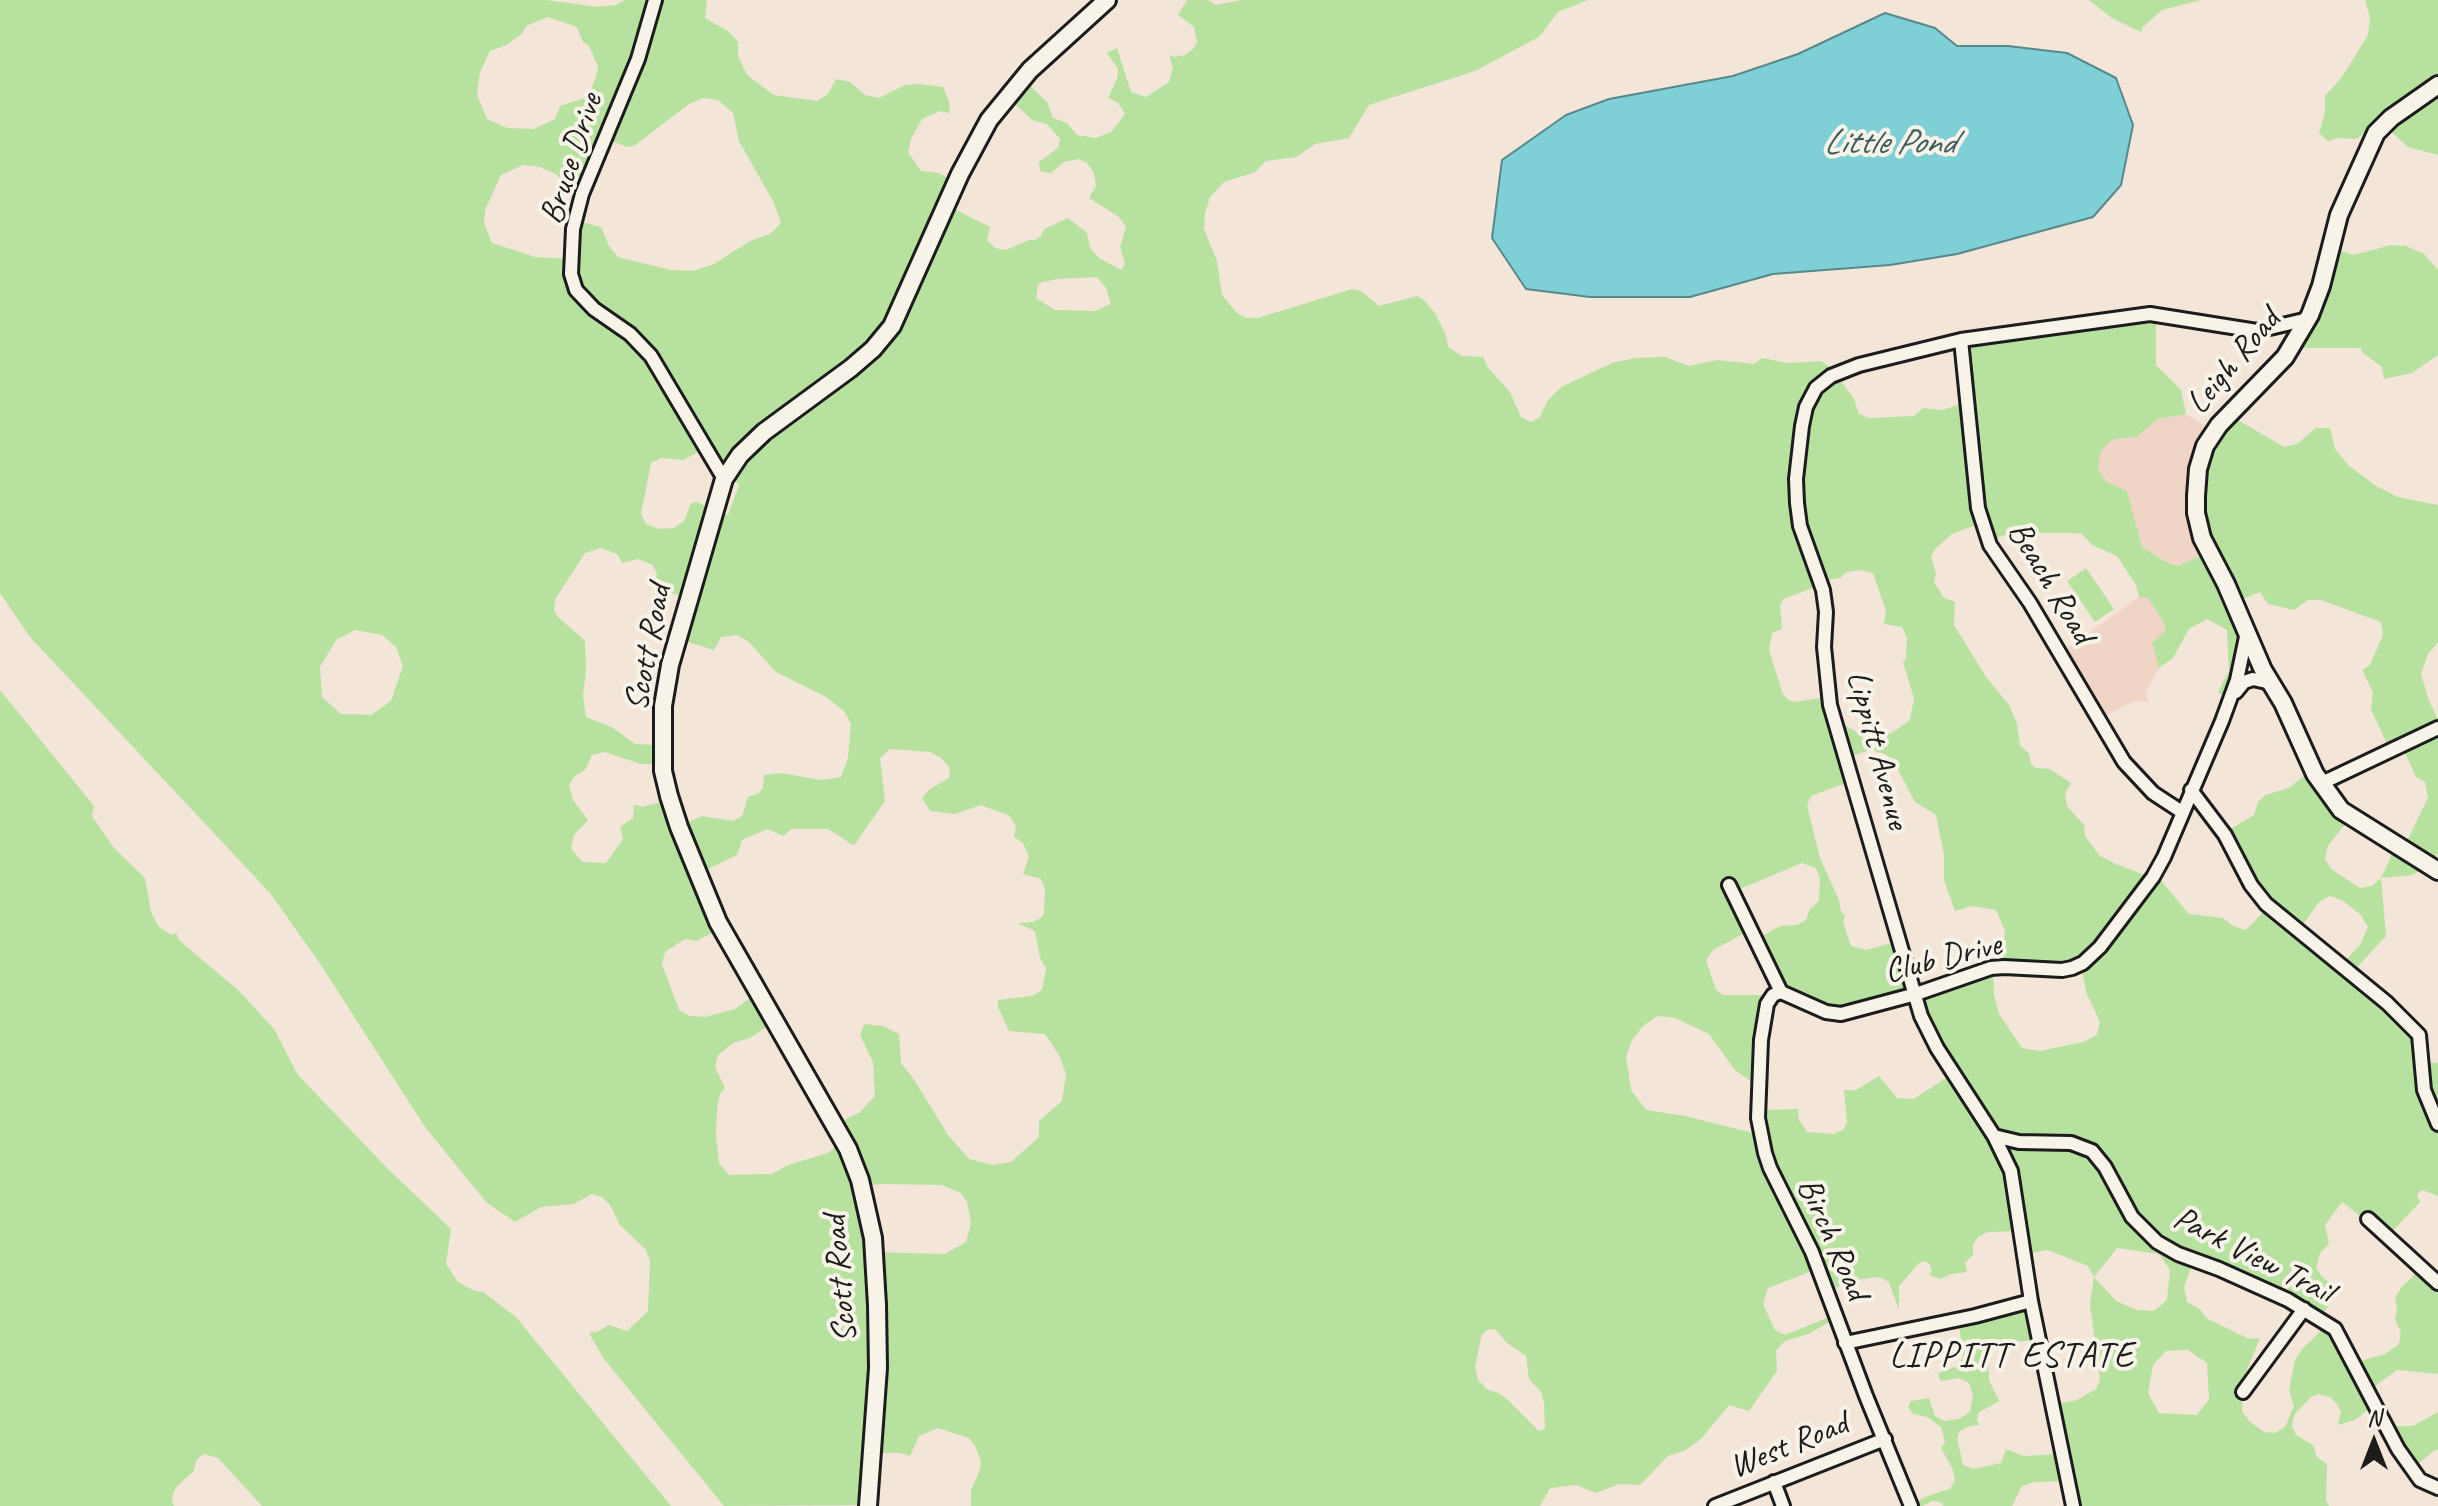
<!DOCTYPE html>
<style>
body{margin:0}
#map{position:relative;width:2438px;height:1506px;overflow:hidden;background:#f4e5d9;font-family:Caveat,sans-serif}
canvas{display:block}
.north{position:absolute;left:2334px;top:1402px;width:80px;height:80px;-webkit-text-stroke:6px #f7f3e8;paint-order:stroke;rotate:0deg;font-size:22px;font-weight:700;line-height:32px;text-align:center;color:#1c1c1c}
.north::after{content:'';display:block;margin:auto;width:28px;height:36px;background:#1c1c1c;clip-path:polygon(50% 0,100% 100%,50% 72%,0 100%)}
</style>
<div id="map">
<canvas width="2438" height="1506"></canvas>
<div class="north">N</div>
</div>
<script>
const context = document.querySelector('canvas').getContext('2d');
context.lineJoin = 'round';
function paint(path, color) { context.fillStyle = color; context.fill(path, 'evenodd'); }
const shape = rows => new Path2D(rows.map(r => 'M' + r).join(''));
function stroke(path, color, width, dash) { context.strokeStyle = color; context.lineWidth = width; context.lineCap = dash ? 'butt' : 'round'; context.setLineDash(dash || []); context.stroke(path); }
function label(font, color, halo, rows, align = 'center') {
  context.font = font + ' Caveat,sans-serif'; context.lineWidth = 8; context.setLineDash([]); context.textBaseline = 'middle'; context.strokeStyle = halo; context.fillStyle = color; for (const [text, x, y, turn = 0] of rows) {
    context.save(); context.translate(x, y); context.rotate((+turn || 0) * Math.PI / 180); context.textAlign = isNaN(turn) ? turn : align; if (halo) context.strokeText(text, 0, 0); context.fillText(text, 0, 0); context.restore();
  }
}
const built = shape([
 [2186,414,2216,432,2204,554,2178,566,2168,563,2142,547,2127,492,2107,482,2098,469,2100,453,2108,443,2115,439,2136,437,2158,419],
 [2139,597,2148,598,2166,626,2165,632,2152,643,2159,668,2146,692,2149,703,2136,700,2100,719,2063,651]
]);
const green = shape([
 [0,0,546,0,598,7,616,5,625,0,707,0,705,18,728,31,738,42,738,56,747,75,774,95,817,101,828,94,836,79,850,82,865,95,879,98,905,85,919,84,943,87,950,104,949,113,940,111,922,119,911,139,908,152,921,171,938,173,958,183,952,208,990,227,987,240,995,248,1006,250,1029,240,1035,240,1041,236,1044,229,1068,218,1087,233,1090,248,1099,258,1121,270,1125,264,1120,247,1126,227,1119,217,1089,198,1096,186,1094,173,1087,163,1079,159,1064,162,1051,173,1040,171,1039,162,1058,148,1060,139,1047,124,1032,120,1011,100,1027,83,1047,102,1053,118,1067,123,1077,135,1096,138,1111,132,1125,114,1118,103,1108,98,1117,79,1118,69,1107,53,1117,48,1131,92,1146,97,1169,82,1173,68,1169,55,1175,57,1185,55,1193,49,1197,42,1194,27,1178,15,1187,0,1208,0,1216,5,1241,0,1588,0,1558,12,1539,37,1475,71,1369,105,1349,138,1315,144,1296,157,1266,161,1255,172,1224,182,1210,197,1205,213,1204,229,1217,261,1222,295,1236,312,1246,318,1258,318,1352,289,1361,291,1379,306,1417,296,1424,300,1435,313,1446,335,1448,347,1462,356,1483,357,1488,368,1510,392,1521,417,1531,422,1540,417,1548,400,1561,387,1612,363,1635,358,1665,357,1689,366,1717,360,1754,364,1762,358,1788,363,1821,361,1841,375,1839,378,1854,399,1859,414,1869,418,1914,416,1923,408,1942,410,1962,404,1964,345,2145,312,2156,321,2156,365,2181,390,2186,414,2158,419,2136,437,2115,439,2108,443,2100,453,2098,469,2107,482,2127,491,2142,547,2168,563,2178,566,2204,554,2201,467,2231,416,2284,447,2297,444,2316,428,2330,428,2335,449,2349,466,2376,486,2398,497,2438,505,2438,642,2428,654,2421,674,2429,701,2438,719,2438,853,2431,864,2412,875,2381,878,2386,936,2350,975,2415,1034,2422,1062,2438,1063,2438,1196,2422,1190,2417,1194,2420,1202,2387,1237,2342,1202,2325,1225,2329,1244,2320,1253,2316,1268,2323,1278,2343,1292,2334,1296,2320,1319,2193,1261,2184,1287,2187,1302,2200,1309,2206,1318,2249,1339,2260,1338,2244,1377,2242,1411,2250,1422,2264,1432,2275,1433,2285,1427,2294,1406,2289,1390,2295,1360,2302,1349,2326,1326,2354,1363,2385,1354,2399,1344,2401,1332,2395,1320,2397,1307,2395,1298,2401,1288,2421,1268,2438,1282,2438,1374,2397,1370,2368,1391,2370,1408,2355,1420,2338,1425,2341,1412,2337,1404,2330,1397,2318,1394,2311,1397,2294,1415,2292,1426,2296,1435,2313,1445,2317,1457,2327,1464,2326,1500,2329,1506,2070,1506,2064,1481,2035,1482,2022,1486,2012,1506,1944,1506,1940,1502,1933,1501,1922,1506,1907,1506,1930,1495,1950,1489,1955,1480,1953,1470,1941,1448,1945,1442,1941,1427,1927,1417,1913,1414,1908,1407,1911,1401,1929,1398,1935,1416,1945,1421,1959,1419,1970,1412,1973,1395,1969,1383,1959,1378,1940,1381,1938,1373,1958,1366,1963,1357,1959,1323,2030,1307,2036,1340,2001,1343,1992,1348,1988,1358,1989,1380,1999,1401,1978,1413,1977,1421,1980,1425,1970,1426,1960,1431,1957,1438,1963,1465,1973,1469,2001,1463,2006,1449,2024,1456,2059,1454,2053,1405,2077,1400,2096,1389,2100,1380,2090,1304,2094,1277,2088,1266,2048,1250,2024,1254,2019,1231,1988,1232,1978,1237,1973,1245,1973,1255,1965,1263,1967,1272,1951,1274,1941,1279,1929,1275,1932,1271,1930,1265,1925,1261,1919,1263,1899,1286,1899,1310,1889,1282,1879,1277,1847,1281,1841,1286,1822,1291,1812,1271,1768,1288,1763,1304,1775,1330,1785,1335,1829,1317,1831,1321,1808,1334,1785,1341,1776,1350,1777,1371,1749,1411,1729,1405,1701,1439,1684,1451,1668,1456,1640,1485,1619,1484,1596,1493,1576,1485,1550,1488,1540,1506,971,1506,971,1490,980,1470,981,1461,975,1446,969,1438,938,1428,919,1436,910,1456,900,1453,873,1453,869,1505,724,1506,604,1359,589,1333,597,1332,609,1325,627,1331,648,1311,650,1261,646,1250,620,1225,610,1205,602,1197,592,1194,574,1204,541,1207,515,1222,486,1202,425,1127,319,962,270,893,30,637,0,593],
 [548,17,577,27,583,42,589,46,598,66,596,77,588,97,560,106,555,119,534,129,507,128,487,119,477,95,480,72,490,51,506,45,522,34,526,26],
 [703,98,718,100,733,113,739,141,774,203,781,223,770,234,750,241,714,264,693,271,671,270,618,257,609,246,601,227,578,221,571,259,535,257,492,243,484,223,485,210,501,175,523,165,540,167,556,174,565,184,585,190,607,139,627,147,634,146,689,104],
 [1097,277,1106,288,1111,304,1095,311,1055,310,1036,298,1038,285,1042,282,1058,279],
 [708,447,739,485,728,515,697,502,691,503,684,521,674,528,659,529,646,524,641,514,651,463,661,458,683,460],
 [1981,523,1990,540,2005,535,2025,533,2075,533,2082,534,2092,545,2117,556,2136,585,2139,597,2148,598,2166,626,2164,632,2152,643,2159,668,2173,658,2189,629,2207,619,2227,630,2229,671,2218,692,2225,697,2242,664,2242,630,2234,602,2260,592,2268,604,2294,610,2308,600,2321,600,2381,622,2383,635,2370,665,2362,670,2373,692,2371,710,2392,754,2404,751,2416,777,2425,782,2428,798,2403,849,2394,850,2381,878,2372,886,2360,888,2331,869,2325,859,2328,846,2349,819,2310,771,2289,788,2265,795,2258,802,2254,815,2224,833,2266,909,2246,930,2233,926,2223,918,2189,914,2157,876,2153,878,2118,865,2100,856,2085,836,2084,825,2067,806,2065,794,2071,783,2050,769,2036,768,2031,764,2029,754,2020,745,2017,724,2009,705,1986,677,1954,625,1955,602,1944,598,1934,582,1936,574,1931,557,1935,549,1952,534],
 [601,548,617,554,622,563,638,559,653,565,657,574,655,582,671,593,693,600,681,640,714,650,721,637,737,635,749,642,776,672,826,697,844,711,851,724,848,758,841,777,821,780,780,773,764,775,763,787,759,793,748,797,742,816,733,821,702,816,676,828,665,801,642,807,634,805,633,818,620,827,623,839,606,863,582,862,571,848,574,835,588,820,573,800,569,785,575,776,585,770,592,755,605,752,641,764,660,764,661,740,655,745,635,744,613,728,586,717,583,696,586,670,585,641,557,616,554,609,556,598,585,553],
 [1861,570,1873,573,1886,611,1884,624,1902,627,1907,638,1906,659,1903,662,1914,698,1910,720,1892,733,1864,736,1834,719,1828,697,1794,702,1787,699,1782,692,1769,650,1772,633,1782,629,1780,606,1783,599,1818,586,1819,581,1840,578,1847,572],
 [355,630,382,635,396,647,403,666,391,701,371,715,341,714,322,697,320,667,336,640],
 [890,749,930,752,941,758,950,768,949,778,930,789,922,798,930,811,955,814,981,805,1010,816,1016,826,1014,837,1023,843,1029,857,1023,874,1041,879,1045,889,1044,913,1041,918,1033,922,1017,923,1035,931,1040,958,1046,968,1042,990,1032,996,998,1000,998,1007,1009,1031,1045,1034,1059,1055,1066,1074,1062,1101,1039,1121,1039,1137,1011,1162,993,1165,969,1159,948,1135,913,1078,901,1063,899,1034,883,1026,864,1024,860,1035,873,1062,875,1096,859,1113,833,1125,840,1141,836,1146,828,1153,788,1165,772,1174,729,1175,719,1163,716,1136,717,1108,720,1094,725,1088,715,1067,718,1055,733,1043,750,1038,774,1022,757,993,735,1009,705,1017,690,1016,679,1010,662,964,665,952,685,939,697,941,721,928,698,874,737,855,742,840,767,829,784,836,791,829,828,829,853,845,855,844,885,801,880,758],
 [1871,750,1885,754,1893,760,1915,802,1936,815,1944,855,1944,880,1955,911,1972,906,1996,910,2005,931,2003,959,2006,965,2082,970,2086,992,2100,1022,2097,1035,2083,1042,2040,1051,2022,1048,1999,1014,1994,994,1993,968,1915,993,1900,941,1866,950,1851,946,1843,922,1845,916,1841,912,1839,900,1820,858,1807,805,1811,796,1849,782,1845,758],
 [1802,863,1816,868,1820,878,1819,901,1810,909,1806,920,1797,925,1780,926,1757,939,1782,997,1828,1018,1855,1017,1915,996,1952,1074,1914,1099,1897,1098,1879,1076,1856,1090,1844,1090,1847,1122,1843,1130,1833,1134,1807,1132,1799,1120,1798,1109,1759,1110,1757,1134,1685,1116,1646,1110,1631,1090,1626,1056,1632,1040,1643,1026,1657,1016,1675,1018,1709,1034,1735,1070,1758,1086,1767,1006,1775,995,1723,995,1716,990,1706,960,1713,950,1750,930,1735,891],
 [2330,896,2342,900,2360,914,2368,927,2360,945,2341,965,2299,930,2319,902],
 [882,1184,942,1185,961,1193,967,1202,971,1223,966,1242,945,1254,871,1252,861,1186],
 [2117,1248,2159,1254,2170,1270,2167,1300,2154,1311,2137,1310,2116,1301,2094,1277],
 [1489,1329,1496,1330,1507,1343,1526,1356,1529,1379,1541,1392,1544,1402,1545,1429,1539,1431,1508,1400,1499,1393,1488,1390,1478,1380,1475,1366,1482,1334],
 [2188,1350,2207,1363,2209,1399,2197,1415,2159,1413,2148,1393,2153,1365,2166,1351],
 [2089,0,2201,0,2162,10,2143,27,2141,32,2112,18],
 [2365,0,2438,0,2438,155,2408,147,2386,127,2372,126,2357,139,2337,138,2328,141,2319,133,2325,112,2325,96,2342,77,2368,35,2370,17],
 [2391,245,2406,246,2424,254,2438,270,2438,355,2412,373,2384,379,2382,367,2362,352,2361,348,2294,348,2332,248,2354,255],
 [2086,568,2114,609,2095,622,2067,581],
 [0,690,94,806,92,816,113,847,145,878,151,912,159,927,172,935,176,933,179,940,239,991,274,1029,298,1075,388,1169,451,1229,446,1264,458,1282,475,1291,483,1292,516,1317,671,1506,262,1506,218,1458,204,1454,197,1459,193,1472,178,1485,173,1493,172,1502,174,1506,0,1506],
 [2438,1412,2438,1450,2435,1450,2413,1468,2387,1426,2413,1426]
]);
const water = shape([
 [1885,13,1935,28,1957,46,2008,46,2067,53,2116,78,2133,125,2121,185,2093,217,1957,254,1890,265,1773,274,1690,297,1590,297,1526,289,1492,238,1502,160,1566,115,1609,99,1733,76,1798,54,1885,13]
]);
const minor = shape([
 [655,0,638,59,582,194,573,229,571,274,576,290,594,309,630,334,651,356,724,479],
 [1961,340,1978,508,1990,545,2030,603,2124,762,2153,793,2182,812],
 [2236,692,2244,682,2253,679,2271,683],
 [2322,783,2438,728],
 [2191,790,2225,835,2251,885,2266,904,2387,1003,2419,1035,2424,1090,2438,1124],
 [1729,885,1781,992,1826,1012,1841,1014,1916,994,1991,968,2004,967,2062,970,2072,968,2083,963,2100,947,2153,877,2164,857,2222,721,2237,680,2247,632],
 [1781,992,1773,995,1767,1004,1761,1040,1758,1118,1765,1153,1770,1168,1812,1252,1866,1396,1911,1506],
 [1994,1136,2019,1142,2071,1143,2092,1151,2105,1167,2132,1217,2157,1242,2178,1254,2219,1269,2288,1300,2335,1329,2398,1449,2420,1480,2438,1488],
 [2368,1219,2438,1283],
 [1845,1343,1975,1316,2031,1301],
 [2243,1392,2304,1309],
 [1774,1482,1783,1506],
 [1715,1506,1885,1439],
 [2073,1506,2031,1301,2011,1171,1994,1136,1937,1048,1921,1016,1830,705,1824,647,1826,612,1823,590,1800,526,1797,503,1796,479,1802,426,1806,407,1816,388,1831,376,1859,365,1961,340,2150,314,2257,331,2308,319]
]);
const tertiary = shape([
 [2438,85,2391,118,2376,133,2339,215,2321,286,2310,315,2285,357,2219,425,2205,446,2198,469,2196,496,2196,513,2202,538,2226,584,2263,670,2283,703,2315,774,2341,810,2438,871],
 [868,1506,878,1368,877,1305,873,1238,860,1180,848,1149,718,922,679,827,669,796,663,771,663,706,670,665,724,479,740,455,764,432,851,368,873,349,892,326,960,174,989,120,1030,70,1107,0]
]);
const streetNames = [
 ["Bruce Drive",572,159,-72],
 ["Leigh Road",2234,362,-50],
 ["Beach Road",2050,583,59],
 ["Scott Road",649,648,-79],
 ["Lippitt Avenue",1877,750,75],
 ["Club Drive",1943,959,-14],
 ["Birch Road",1832,1239,66],
 ["Park View Trail",2253,1256,27],
 ["Scott Road",841,1279,-95],
 ["West Road",1789,1446,-22]
];
const waterNames = [
 ["Little Pond",1889,144]
];
const neighbourhoodNames = [
 ["LIPPITT ESTATE",2012,1357]
];
paint(built, '#f0d5c7');
paint(green, '#b6e19e');
paint(water, '#7fd0d6');
stroke(water, '#57888c', 2);
stroke(minor, '#1c1c1c', 18);
stroke(tertiary, '#1c1c1c', 22);
stroke(minor, '#f7f3e8', 12);
stroke(tertiary, '#f7f3e8', 16);
label('34px', '#1c1c1c', '#f7f3e8', streetNames);
label('italic 36px', '#3f5b5d', '#f7f3e8', waterNames);
context.letterSpacing = '2px';
label('36px', '#1c1c1c', '#f7f3e8', neighbourhoodNames);
context.letterSpacing = '0px';
</script>
